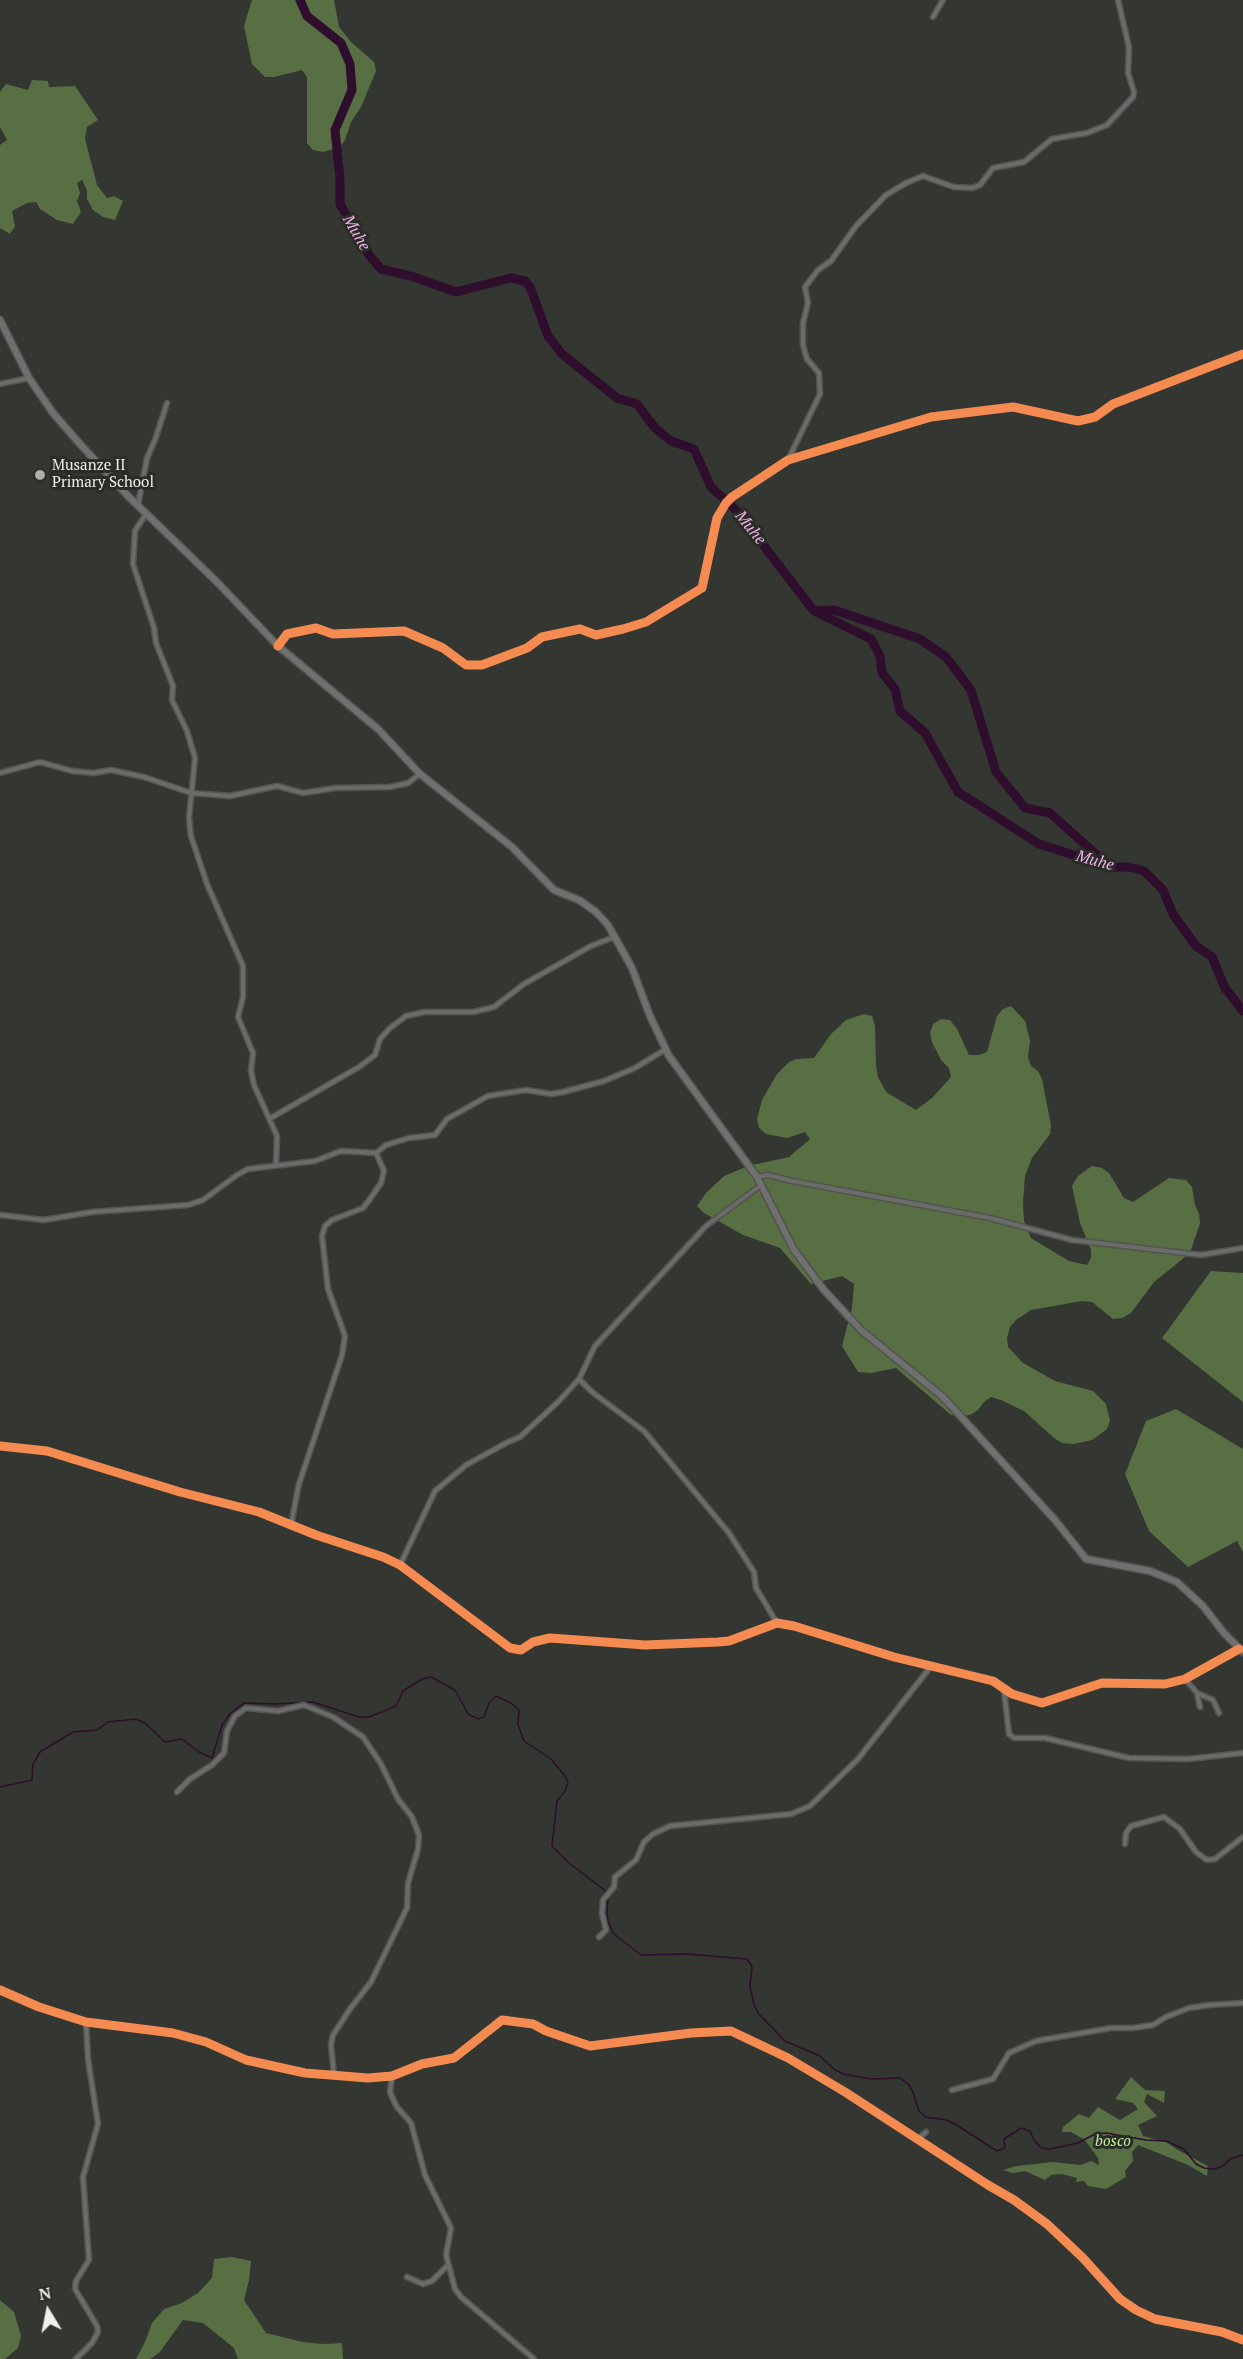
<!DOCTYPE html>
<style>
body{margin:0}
#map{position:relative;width:1243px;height:2359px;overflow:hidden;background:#333631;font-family:"PT Serif",serif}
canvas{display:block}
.north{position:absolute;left:18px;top:2281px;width:60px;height:60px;-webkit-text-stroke:4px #292d26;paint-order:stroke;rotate:350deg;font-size:16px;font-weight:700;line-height:24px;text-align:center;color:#edf0eb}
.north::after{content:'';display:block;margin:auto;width:21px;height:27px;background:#edf0eb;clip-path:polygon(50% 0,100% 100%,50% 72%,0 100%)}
</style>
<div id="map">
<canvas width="1243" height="2359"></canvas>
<div class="north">N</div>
</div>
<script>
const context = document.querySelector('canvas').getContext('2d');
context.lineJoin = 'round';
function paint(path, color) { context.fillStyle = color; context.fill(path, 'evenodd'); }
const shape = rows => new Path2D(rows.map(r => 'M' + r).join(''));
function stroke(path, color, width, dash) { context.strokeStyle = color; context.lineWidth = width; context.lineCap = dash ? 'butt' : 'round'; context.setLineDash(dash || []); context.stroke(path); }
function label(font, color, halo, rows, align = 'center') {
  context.font = font + ' "PT Serif",serif'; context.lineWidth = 6; context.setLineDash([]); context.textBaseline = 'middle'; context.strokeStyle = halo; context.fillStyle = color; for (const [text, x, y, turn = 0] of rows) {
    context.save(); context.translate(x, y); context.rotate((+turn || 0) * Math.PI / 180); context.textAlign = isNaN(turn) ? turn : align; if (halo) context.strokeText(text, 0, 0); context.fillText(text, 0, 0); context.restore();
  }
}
const forest = shape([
 [252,0,334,0,339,27,351,42,374,62,376,71,361,107,351,122,345,140,340,147,323,152,313,150,307,143,307,77,302,70,274,77,265,77,252,64,244,26],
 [32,80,48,81,49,87,75,86,98,120,87,127,85,139,97,185,107,198,114,196,123,201,115,220,103,217,93,210,87,199,87,190,82,180,77,183,80,193,77,201,81,212,73,224,57,220,40,209,36,202,27,203,12,211,15,226,10,234,0,228,0,145,7,140,0,127,0,92,6,84,28,90],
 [1011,1006,1025,1021,1030,1040,1028,1057,1031,1066,1038,1071,1042,1079,1051,1125,1050,1134,1032,1158,1025,1176,1023,1203,1024,1221,1031,1238,1069,1261,1087,1265,1091,1258,1091,1250,1080,1223,1072,1186,1078,1176,1092,1166,1102,1168,1109,1173,1124,1198,1133,1202,1169,1178,1186,1180,1192,1187,1195,1205,1199,1214,1200,1223,1191,1250,1185,1257,1154,1282,1131,1313,1122,1318,1113,1319,1092,1302,1082,1301,1031,1310,1016,1320,1010,1327,1007,1338,1008,1347,1023,1363,1055,1381,1093,1391,1106,1404,1110,1421,1107,1429,1092,1440,1074,1444,1062,1443,1054,1438,1024,1411,1001,1400,991,1397,984,1402,978,1410,970,1415,960,1416,951,1415,896,1368,872,1373,858,1372,842,1346,852,1308,854,1284,842,1276,811,1284,780,1248,743,1235,704,1213,697,1206,706,1193,724,1176,748,1166,789,1157,810,1139,805,1132,787,1138,766,1134,759,1128,757,1119,762,1100,777,1074,789,1062,797,1059,814,1058,831,1034,846,1020,864,1014,872,1016,875,1026,876,1066,878,1077,886,1092,916,1110,932,1098,951,1077,949,1068,941,1060,932,1042,930,1033,933,1024,941,1019,950,1020,957,1029,969,1055,979,1055,987,1052,997,1016,1003,1009],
 [1211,1271,1243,1273,1243,1402,1162,1338],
 [1176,1409,1243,1449,1243,1552,1237,1541,1188,1567,1149,1531,1125,1474,1146,1421],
 [1131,2077,1145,2090,1165,2091,1164,2103,1147,2094,1144,2102,1157,2116,1138,2125,1143,2136,1166,2142,1178,2150,1208,2166,1207,2176,1188,2165,1138,2145,1132,2152,1133,2161,1125,2171,1126,2177,1106,2189,1088,2186,1084,2181,1076,2182,1077,2178,1062,2174,1051,2175,1045,2180,1025,2171,1013,2173,1003,2170,1016,2166,1053,2162,1081,2165,1091,2161,1099,2165,1098,2158,1085,2140,1071,2132,1062,2132,1063,2127,1079,2114,1089,2118,1098,2107,1120,2120,1138,2109,1133,2103,1115,2099],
 [232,2257,251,2261,249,2280,244,2300,266,2333,303,2342,323,2344,342,2343,343,2359,238,2359,234,2348,203,2323,183,2320,159,2353,150,2359,136,2359,145,2342,152,2323,164,2309,182,2303,198,2293,212,2278,214,2259],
 [0,2300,14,2312,21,2336,18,2348,5,2359,0,2359]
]);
const stream = shape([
 [0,1787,32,1780,33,1764,40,1752,73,1732,97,1730,108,1722,135,1719,145,1723,165,1742,182,1739,199,1752,212,1758,222,1725,230,1714,244,1703,275,1704,313,1702,359,1717,369,1717,396,1706,403,1691,422,1679,431,1677,455,1690,468,1714,478,1719,484,1717,489,1703,496,1696,511,1703,519,1710,518,1725,524,1741,551,1759,565,1776,568,1783,565,1791,557,1801,552,1846,569,1863,607,1892],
 [608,1897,607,1912,608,1922,614,1934,641,1955,687,1954,747,1959,752,1967,750,1986,754,2005,758,2013,785,2041,820,2056,834,2069,843,2074,871,2079,900,2078,908,2084,913,2092,919,2111,926,2117,946,2120,955,2124,997,2151,1005,2148,1004,2139,1021,2128,1030,2131,1034,2140,1041,2148,1050,2149,1078,2143,1095,2134,1106,2133,1146,2140,1166,2141,1184,2149,1196,2164,1204,2168,1214,2169,1223,2166,1230,2159,1243,2155]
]);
const river = shape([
 [300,0,307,16,341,43,350,64,352,90,335,130,340,179,340,204,369,255,381,269,411,276,456,292,511,278,525,281,530,287,548,336,562,354,617,398,637,404,655,428,671,441,694,449,711,487,737,511,814,611,871,639,880,656,882,673,895,689,900,711,925,733,958,792,1039,844,1111,867,1128,867,1144,871,1163,890,1173,914,1196,946,1212,957,1225,988,1243,1011],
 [814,611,834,610,920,639,946,657,971,690,996,772,1025,808,1050,813,1107,864]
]);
const street = shape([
 [933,17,943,0],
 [0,384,29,378],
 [788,460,820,394,819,373,807,359,803,345,803,323,808,303,805,287,818,270,831,261,856,226,886,195,906,183,923,176,954,187,972,188,980,185,993,168,1024,162,1052,139,1087,133,1107,125,1133,97,1134,92,1128,73,1129,47,1118,0],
 [138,505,147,458,155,440,167,403],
 [146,514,135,531,133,564,154,628,156,643,173,686,172,700,187,731,195,758,189,818,191,836,207,884,243,966,243,997,238,1017,253,1053,251,1071,254,1085,277,1136,276,1164],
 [278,646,287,634,316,628,333,634,404,631,443,648,466,665,482,665,527,648,542,637,580,629,596,635,623,629,646,622,702,588,717,518,726,503,732,497,788,460,931,417,1013,407,1078,421,1095,417,1113,404,1243,354],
 [0,773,40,762,72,771,94,773,111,770,144,777,191,793,230,796,277,786,303,793,335,788,390,787,408,783,420,774],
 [269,1119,359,1067,375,1055,380,1039,390,1028,406,1016,425,1012,473,1012,494,1007,524,984,591,946,614,937],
 [757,1177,768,1175,792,1181,990,1218,1072,1240,1201,1255,1243,1248],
 [0,1215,44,1220,92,1212,188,1205,203,1200,237,1175,248,1169,315,1161,341,1151,376,1153,386,1145,409,1138,435,1135,447,1119,488,1096,526,1090,551,1094,563,1092,604,1081,635,1068,666,1049],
 [579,1379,592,1392,644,1431,729,1533,754,1572,756,1588,777,1623],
 [0,1446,47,1451,180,1492,259,1512,316,1535,383,1557,400,1565,510,1648,521,1650,533,1642,550,1638,645,1645,718,1642,729,1641,777,1623,794,1626,894,1657,993,1681,1012,1694,1042,1703,1102,1683,1165,1684,1185,1679,1239,1649],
 [291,1525,299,1484,342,1355,345,1336,328,1289,322,1236,325,1226,332,1220,363,1208,370,1199,381,1183,384,1171,376,1153],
 [400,1565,435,1491,466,1465,508,1442,520,1437,559,1401,579,1379,595,1346,706,1226,761,1185],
 [1185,1679,1197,1693,1200,1707],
 [1004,1690,1009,1734,1014,1738,1045,1738,1129,1758,1188,1759,1243,1753],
 [1197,1693,1213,1700,1219,1713],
 [177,1792,190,1779,212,1765,224,1753,227,1731,235,1716,246,1708,278,1711,304,1705,333,1717,363,1737,381,1764,398,1799,412,1817,419,1835,418,1849,408,1883,407,1908,371,1982,350,2009,333,2035,331,2045,334,2075],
 [1125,1844,1126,1833,1131,1826,1164,1817,1180,1829,1196,1852,1207,1860,1215,1859,1243,1837],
 [599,1937,606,1930,602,1913,603,1900,614,1887,615,1877,636,1860,644,1842,653,1834,670,1826,791,1814,810,1806,858,1759,932,1665],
 [0,1990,39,2007,86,2022,173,2033,206,2042,246,2060,305,2073,368,2078,392,2076,422,2064,454,2058,502,2020,533,2024,546,2031,590,2046,691,2033,731,2031,788,2058,845,2092,988,2185,1014,2200,1047,2224,1083,2258,1120,2299,1136,2310,1155,2319,1222,2332,1243,2340],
 [392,2076,390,2092,392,2097,397,2107,411,2123,425,2175,451,2228,446,2255,455,2289,461,2297,534,2359],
 [952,2090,993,2079,1009,2053,1036,2041,1111,2028,1133,2028,1153,2025,1166,2017,1189,2008,1209,2005,1243,2003],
 [919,2138,926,2132],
 [407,2277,423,2284,432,2281,448,2265],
 [76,2359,92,2343,98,2332,97,2326,75,2289,76,2281,89,2260,83,2177,98,2124,88,2059,86,2022]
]);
const secondary = shape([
 [0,320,29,378,53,413,80,444,128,496,216,581,278,646,378,729,420,774,512,847,554,890,579,900,596,912,608,925,632,968,650,1016,669,1056,757,1177,794,1250,824,1290,861,1330,943,1397,1055,1520,1086,1559,1150,1571,1177,1582,1203,1606,1224,1633,1243,1652]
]);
const cycleway = shape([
 [278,646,287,634,316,628,333,634,404,631,443,648,466,665,482,665,527,648,542,637,580,629,596,635,623,629,646,622,702,588,717,518,726,503,732,497,788,460,931,417,1013,407,1078,421,1095,417,1113,404,1243,354],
 [0,1446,47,1451,180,1492,259,1512,316,1535,383,1557,400,1565,510,1648,521,1650,533,1642,550,1638,645,1645,718,1642,729,1641,777,1623,794,1626,894,1657,993,1681,1012,1694,1042,1703,1102,1683,1165,1684,1185,1679,1239,1649],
 [0,1990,39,2007,86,2022,173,2033,206,2042,246,2060,305,2073,368,2078,392,2076,422,2064,454,2058,502,2020,533,2024,546,2031,590,2046,691,2033,731,2031,788,2058,845,2092,988,2185,1014,2200,1047,2224,1083,2258,1120,2299,1136,2310,1155,2319,1222,2332,1243,2340]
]);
const markers = [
 [40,475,6,"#acafaa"]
];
const poiNames = [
 ["Musanze II",52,466],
 ["Primary School",52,483]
];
const parkNames = [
 ["bosco",1113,2142]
];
const waterNames = [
 ["Muhe",356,233,60],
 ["Muhe",750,528,51],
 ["Muhe",1095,861,15]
];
paint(forest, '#586f43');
stroke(stream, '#2f0d2d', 1.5);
stroke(river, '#2f0d2d', 9);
stroke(street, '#525450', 7);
stroke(secondary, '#525450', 9);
stroke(street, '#6b6c6a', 4);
stroke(secondary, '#717070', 6);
stroke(cycleway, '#f68b52', 9);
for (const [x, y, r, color] of markers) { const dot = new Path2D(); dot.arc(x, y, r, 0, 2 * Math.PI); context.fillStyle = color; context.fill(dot); stroke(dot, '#292d26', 2); }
label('15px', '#edf0eb', '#292d26', poiNames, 'left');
label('italic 15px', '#c3ec9f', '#292d26', parkNames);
label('italic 16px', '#f2b0ec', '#292d26', waterNames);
</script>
